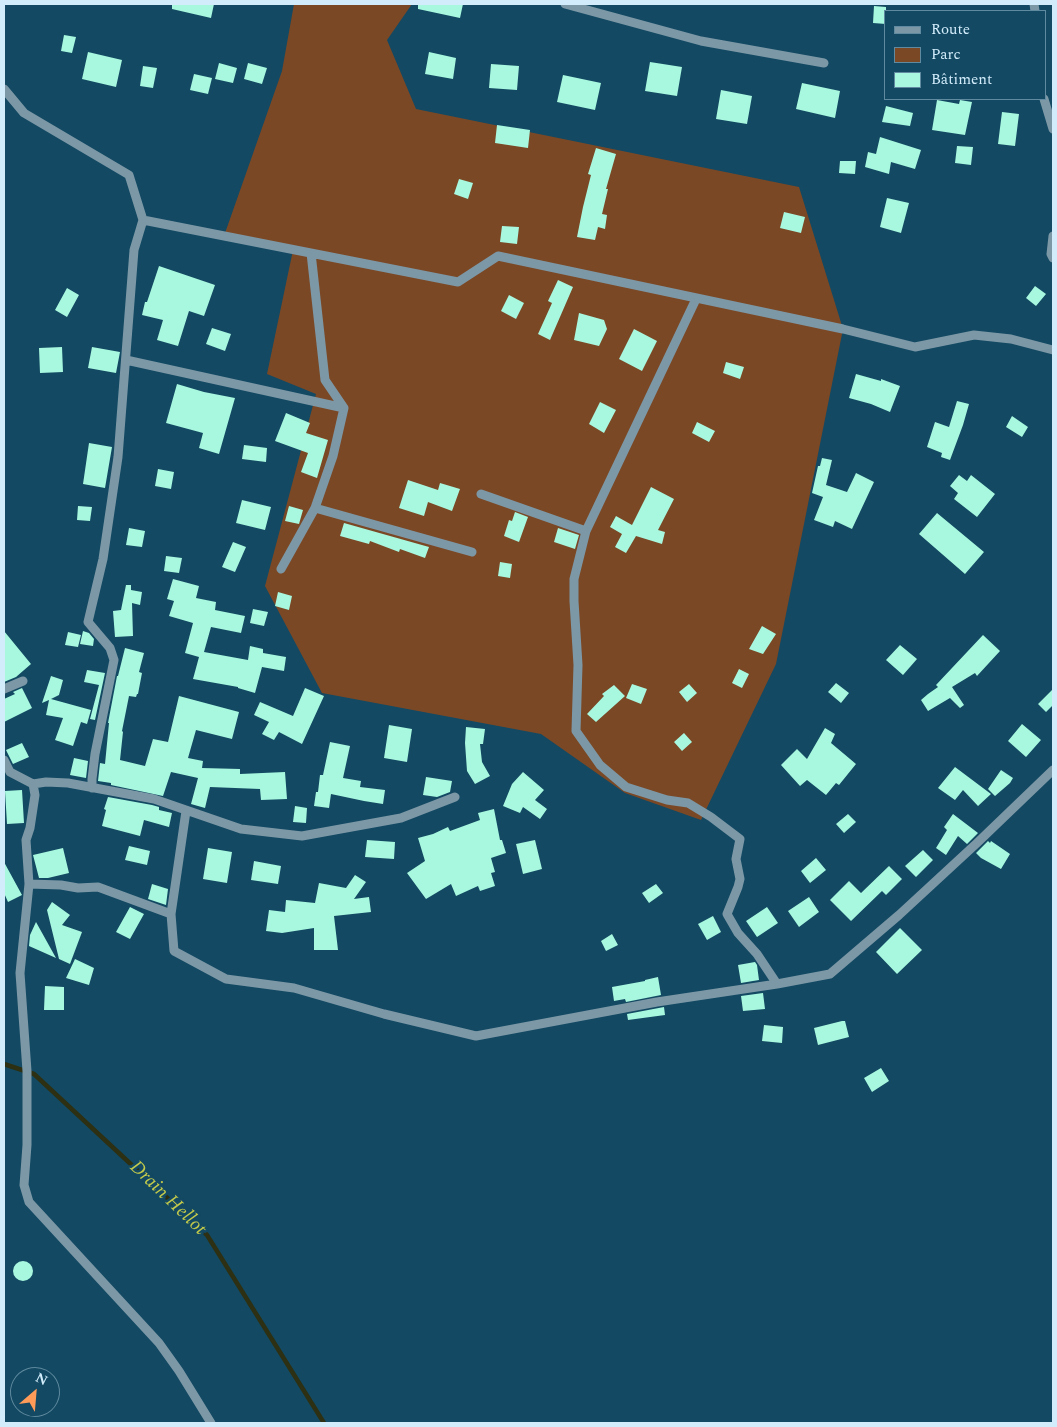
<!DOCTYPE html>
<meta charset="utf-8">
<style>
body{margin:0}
#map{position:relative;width:1057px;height:1427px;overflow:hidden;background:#134962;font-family:Spectral,serif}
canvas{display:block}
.frame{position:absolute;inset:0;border:5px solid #d2ecfb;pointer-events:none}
.legend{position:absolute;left:884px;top:10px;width:162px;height:90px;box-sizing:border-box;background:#134962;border:1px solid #5f8a9f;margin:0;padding:6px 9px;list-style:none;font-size:15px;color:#d2ecfb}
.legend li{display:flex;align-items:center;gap:10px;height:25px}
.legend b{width:25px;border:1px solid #5f8a9f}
.north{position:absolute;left:10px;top:1367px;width:50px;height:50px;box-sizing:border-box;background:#134962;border:1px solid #5f8a9f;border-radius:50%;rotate:27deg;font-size:14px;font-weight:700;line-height:20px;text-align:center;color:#d2ecfb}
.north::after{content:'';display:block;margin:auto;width:18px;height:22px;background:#fe9b59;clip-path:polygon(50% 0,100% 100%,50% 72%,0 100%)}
</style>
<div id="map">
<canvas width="1057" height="1427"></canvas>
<div class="frame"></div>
<ul class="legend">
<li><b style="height:6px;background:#7c98a7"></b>Route</li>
<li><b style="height:14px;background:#7b4826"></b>Parc</li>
<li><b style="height:14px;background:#a8f8df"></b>Bâtiment</li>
</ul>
<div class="north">N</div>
</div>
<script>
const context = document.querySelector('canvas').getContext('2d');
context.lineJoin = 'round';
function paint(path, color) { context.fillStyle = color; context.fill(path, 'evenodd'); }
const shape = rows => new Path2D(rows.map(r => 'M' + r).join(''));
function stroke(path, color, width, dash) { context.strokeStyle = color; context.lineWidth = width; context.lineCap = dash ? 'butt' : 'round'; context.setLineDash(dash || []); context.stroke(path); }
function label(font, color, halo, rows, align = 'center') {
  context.font = font + ' Spectral,serif'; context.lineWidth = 5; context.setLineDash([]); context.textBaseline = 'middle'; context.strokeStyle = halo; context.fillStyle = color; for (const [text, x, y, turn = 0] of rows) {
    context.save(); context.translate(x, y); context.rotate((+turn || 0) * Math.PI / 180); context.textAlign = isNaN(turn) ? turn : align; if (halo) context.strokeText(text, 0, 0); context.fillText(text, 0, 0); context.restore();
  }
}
const green = shape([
 [294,4,412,4,387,40,416,109,799,187,843,329,776,664,701,820,625,793,541,734,322,693,265,586,316,394,267,374,293,250,224,236,282,71]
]);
const stream = shape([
 [4,1064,34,1074,207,1235,324,1423]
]);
const building = shape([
 [172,4,214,4,211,18,172,9],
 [418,4,463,4,460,18,418,9],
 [874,6,886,7,886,24,873,23],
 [64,35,76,37,72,53,61,51],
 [88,52,122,60,116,87,82,79],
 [429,52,456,58,453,79,425,74],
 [650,62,682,67,677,96,645,91],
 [219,63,237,68,233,83,215,79],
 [248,63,267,68,262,84,244,79],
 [491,64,519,66,517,90,489,88],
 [143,66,157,68,153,88,140,86],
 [194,74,212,78,208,94,190,90],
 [563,75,601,83,595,110,557,102],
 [802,83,840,91,835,118,796,109],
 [721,90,752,96,747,124,716,119],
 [937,100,959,104,960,100,972,102,965,135,932,130],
 [886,106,913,113,910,126,882,122],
 [1002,112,1019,114,1015,146,998,144],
 [497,125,530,130,528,148,495,143],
 [880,137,921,150,915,169,891,162,889,174,865,167,868,152,876,154],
 [957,146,973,147,971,165,955,163],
 [596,148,616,154,606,189,608,189,602,214,607,215,605,229,598,227,595,240,577,237,583,207,591,175,588,174],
 [840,161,856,161,855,174,839,173],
 [459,179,473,183,468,199,454,194],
 [887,198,909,203,901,233,880,227],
 [784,212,805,217,801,233,780,228],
 [502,226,519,227,517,244,500,242],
 [159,266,215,285,204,316,189,311,178,346,157,340,163,320,142,315,145,302,147,302],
 [558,280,573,287,550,340,538,334,552,303,548,301],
 [1035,286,1046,294,1036,306,1026,298],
 [67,288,79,295,67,317,55,310],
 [509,295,524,303,516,319,501,311],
 [579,313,604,320,607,329,599,346,574,340],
 [212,328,231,334,225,351,206,344],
 [634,329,657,341,642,371,619,359],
 [62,347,63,372,40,373,39,348],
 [92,347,120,352,116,373,88,368],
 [726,362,744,367,740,379,723,373],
 [856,374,881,381,881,379,900,386,890,412,871,404,849,398],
 [177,384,204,392,235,398,219,454,199,448,203,433,166,423],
 [957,401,969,404,963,425,950,460,941,457,942,453,927,447,935,422,949,427],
 [600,402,616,410,604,433,589,424],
 [286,413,310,423,306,433,328,440,317,478,301,472,308,453,275,441],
 [1012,416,1028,427,1022,437,1006,427],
 [697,422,715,431,709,442,692,433],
 [89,443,112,447,105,488,83,484],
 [244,445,267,448,266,462,242,459],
 [822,458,832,460,826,485,847,492,856,473,874,482,852,529,835,521,833,527,814,520,823,497,812,493,818,466,820,466],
 [158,469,174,472,171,489,155,486],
 [959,475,967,481,971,475,995,494,977,517,954,499,958,493,950,486],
 [408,480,438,490,440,483,460,489,452,511,428,502,424,516,399,508],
 [651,487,674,499,658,530,665,532,662,544,636,536,626,553,615,547,622,534,610,527,616,516,632,525],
 [242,500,271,507,265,530,236,523],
 [78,506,92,507,90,521,77,520],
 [289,506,303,510,299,524,285,521],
 [515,512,528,517,519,542,504,536,509,520,512,521],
 [937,513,984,552,965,574,919,534],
 [344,523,429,547,425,558,400,549,399,552,370,541,369,544,340,536],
 [129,528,145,531,142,547,126,545],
 [558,528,579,535,575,549,554,542],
 [233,542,246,547,235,572,222,567],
 [166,556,182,558,179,573,164,571],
 [500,562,512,564,510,578,498,576],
 [173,579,199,586,196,598,216,602,215,610,245,616,241,633,211,627,204,652,248,660,250,646,263,649,263,653,286,657,284,671,262,667,255,693,238,688,238,687,193,679,199,657,185,653,193,623,169,616,174,601,167,599],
 [126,585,131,585,131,590,142,592,140,605,132,603,133,636,115,637,113,611,121,610],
 [278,592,292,596,289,610,275,606],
 [253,609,268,612,264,626,250,623],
 [762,626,776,634,763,654,749,649],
 [4,631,31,664,16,677,4,682],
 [83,631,89,633,94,639,93,646,80,644],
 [68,632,81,635,78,647,65,645],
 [983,635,1000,651,977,676,975,673,952,687,964,705,960,708,950,698,928,711,921,700,928,694,938,687,936,685],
 [900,645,917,659,903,675,886,660],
 [125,648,144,653,139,672,142,673,138,694,137,694,136,697,129,696,122,731,123,732,120,760,145,766,153,739,168,742,179,696,239,712,232,739,196,730,188,758,203,761,202,768,240,769,240,774,285,772,287,799,261,800,260,789,210,787,205,808,191,804,198,778,171,772,163,796,111,785,111,783,98,781,100,763,105,764,109,723,108,723,117,676,118,676],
 [739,669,749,674,742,688,732,683],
 [87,670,105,673,95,720,90,719,99,685,84,682],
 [51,676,63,680,59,695,51,699,91,710,87,724,81,722,73,746,55,740,63,718,46,715,49,700,42,703],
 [836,683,849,693,841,703,828,692],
 [632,684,647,689,641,704,626,698],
 [689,684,697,693,687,702,679,692],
 [614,685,625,696,596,722,587,714,604,696,602,694],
 [22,688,32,708,4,722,4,699,15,694,13,692],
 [305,688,324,696,302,744,279,732,274,740,262,734,269,722,254,715,260,702,293,716],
 [1053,689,1053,705,1046,712,1038,704],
 [1022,724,1041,740,1026,757,1008,741],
 [389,725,412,729,407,762,384,758],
 [466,727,485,729,483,744,480,744,482,762,490,776,475,784,467,771,465,743],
 [825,728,835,734,831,743,856,764,839,785,836,783,826,795,807,780,800,786,781,765,797,749,807,759],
 [684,733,692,742,682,751,674,742],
 [330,742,350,746,343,778,361,781,360,787,385,790,383,804,364,801,331,794,329,808,314,806,316,792,318,792,320,775,323,775],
 [22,743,29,757,13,764,6,750],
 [74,758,88,761,86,778,70,775],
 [955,767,991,794,978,806,963,790,955,800,938,788],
 [1001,770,1013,778,1010,783,995,796,988,789],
 [523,772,544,790,535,800,547,809,540,819,523,807,520,813,503,806,512,784],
 [426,777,452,781,450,792,437,797,423,795],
 [22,790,24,823,7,824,5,791],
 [108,797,152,805,159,807,159,810,172,813,169,827,144,820,140,836,102,826,106,810,104,809],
 [295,806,307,808,306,823,293,822],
 [494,809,500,840,502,840,506,853,491,858,495,872,491,873,495,886,480,891,478,886,456,896,451,884,426,899,407,873,425,861,418,838,433,834,448,827,450,831,480,820,478,813],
 [848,814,856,822,844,833,836,824],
 [953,814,978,833,967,844,958,836,946,855,936,848,947,830,944,827],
 [367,840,395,842,394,859,365,857],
 [535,840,542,869,523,874,516,844],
 [988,841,990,843,991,841,1010,854,1001,869,981,858,976,853],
 [129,846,150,851,147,865,125,860],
 [63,848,69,873,48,878,39,878,33,855],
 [208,848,232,852,227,883,203,879],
 [923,850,933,860,916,877,905,866],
 [816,858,826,870,810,883,801,871],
 [254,861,281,866,278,884,251,880],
 [4,862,22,895,8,902,4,893],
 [889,866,902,879,886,895,882,891,851,921,830,900,849,881,861,893],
 [355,875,366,882,354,899,369,897,371,912,334,916,338,950,314,950,314,928,282,933,266,931,269,910,285,912,286,900,315,903,319,883,346,888],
 [152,884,168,889,166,905,148,899],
 [656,884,663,893,649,903,642,893],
 [809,897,819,912,799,927,788,911],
 [52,902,70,915,62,925,82,932,70,964,59,959,47,910],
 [130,907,144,914,130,939,116,932],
 [767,907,778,923,757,937,746,921],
 [713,916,721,932,707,940,698,924],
 [36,922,56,958,29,946,30,935],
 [900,928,922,950,897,974,876,952],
 [612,934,618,945,606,951,601,941],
 [75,959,94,968,89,985,66,978],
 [755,962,757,965,759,980,741,983,738,965],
 [658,977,661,995,626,1002,625,999,614,1001,612,987,645,981,645,980],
 [45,986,64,987,64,1010,44,1010],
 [763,993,765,1009,743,1011,741,996],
 [664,1007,665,1015,628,1020,627,1014],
 [842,1021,845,1021,849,1037,818,1045,814,1028],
 [764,1025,783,1027,782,1043,762,1041],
 [881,1068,889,1081,872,1092,864,1078],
 '13 1271a10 10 0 1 1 20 0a10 10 0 1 1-20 0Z'
]);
const minor = shape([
 [565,4,701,41,824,63],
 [1034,4,1035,11],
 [4,89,24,113,129,175,143,220,458,282,498,256,843,329,915,347,974,335,1011,339,1053,350],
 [1044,99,1053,129],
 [1053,236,1051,254,1053,258],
 [126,360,344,408],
 [481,494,586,531,696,299],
 [315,508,472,552],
 [586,531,574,579,574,601,578,665,576,731,600,765,626,787,667,800,688,803,711,817,740,839,736,859,740,879,738,887,727,914,738,933,757,954,777,984],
 [281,569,315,508,333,456,344,408,325,380,311,253],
 [4,689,23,681],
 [4,760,10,772,33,784,35,795,30,828,26,840,29,884,20,973,27,1071,27,1145,24,1185,29,1202,159,1343,179,1371,211,1423],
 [33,784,46,782,68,783,154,799,241,829,302,836,401,818,455,797],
 [92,788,92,779,95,754,114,660,110,648,88,622,103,559,118,457,134,250,143,220],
 [29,884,61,885,78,888,98,887,171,914,174,951,226,979,294,988,384,1014,476,1036,657,1002,777,984,830,974,899,915,977,843,1053,770],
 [171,914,186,811]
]);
const waterNames = [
 ["Drain Hellot",167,1199,44]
];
paint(green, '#7b4826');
stroke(stream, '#2d3012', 4.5);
paint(building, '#a8f8df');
stroke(minor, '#7c98a7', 9);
label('italic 19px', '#c3ca4b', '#134962', waterNames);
</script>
